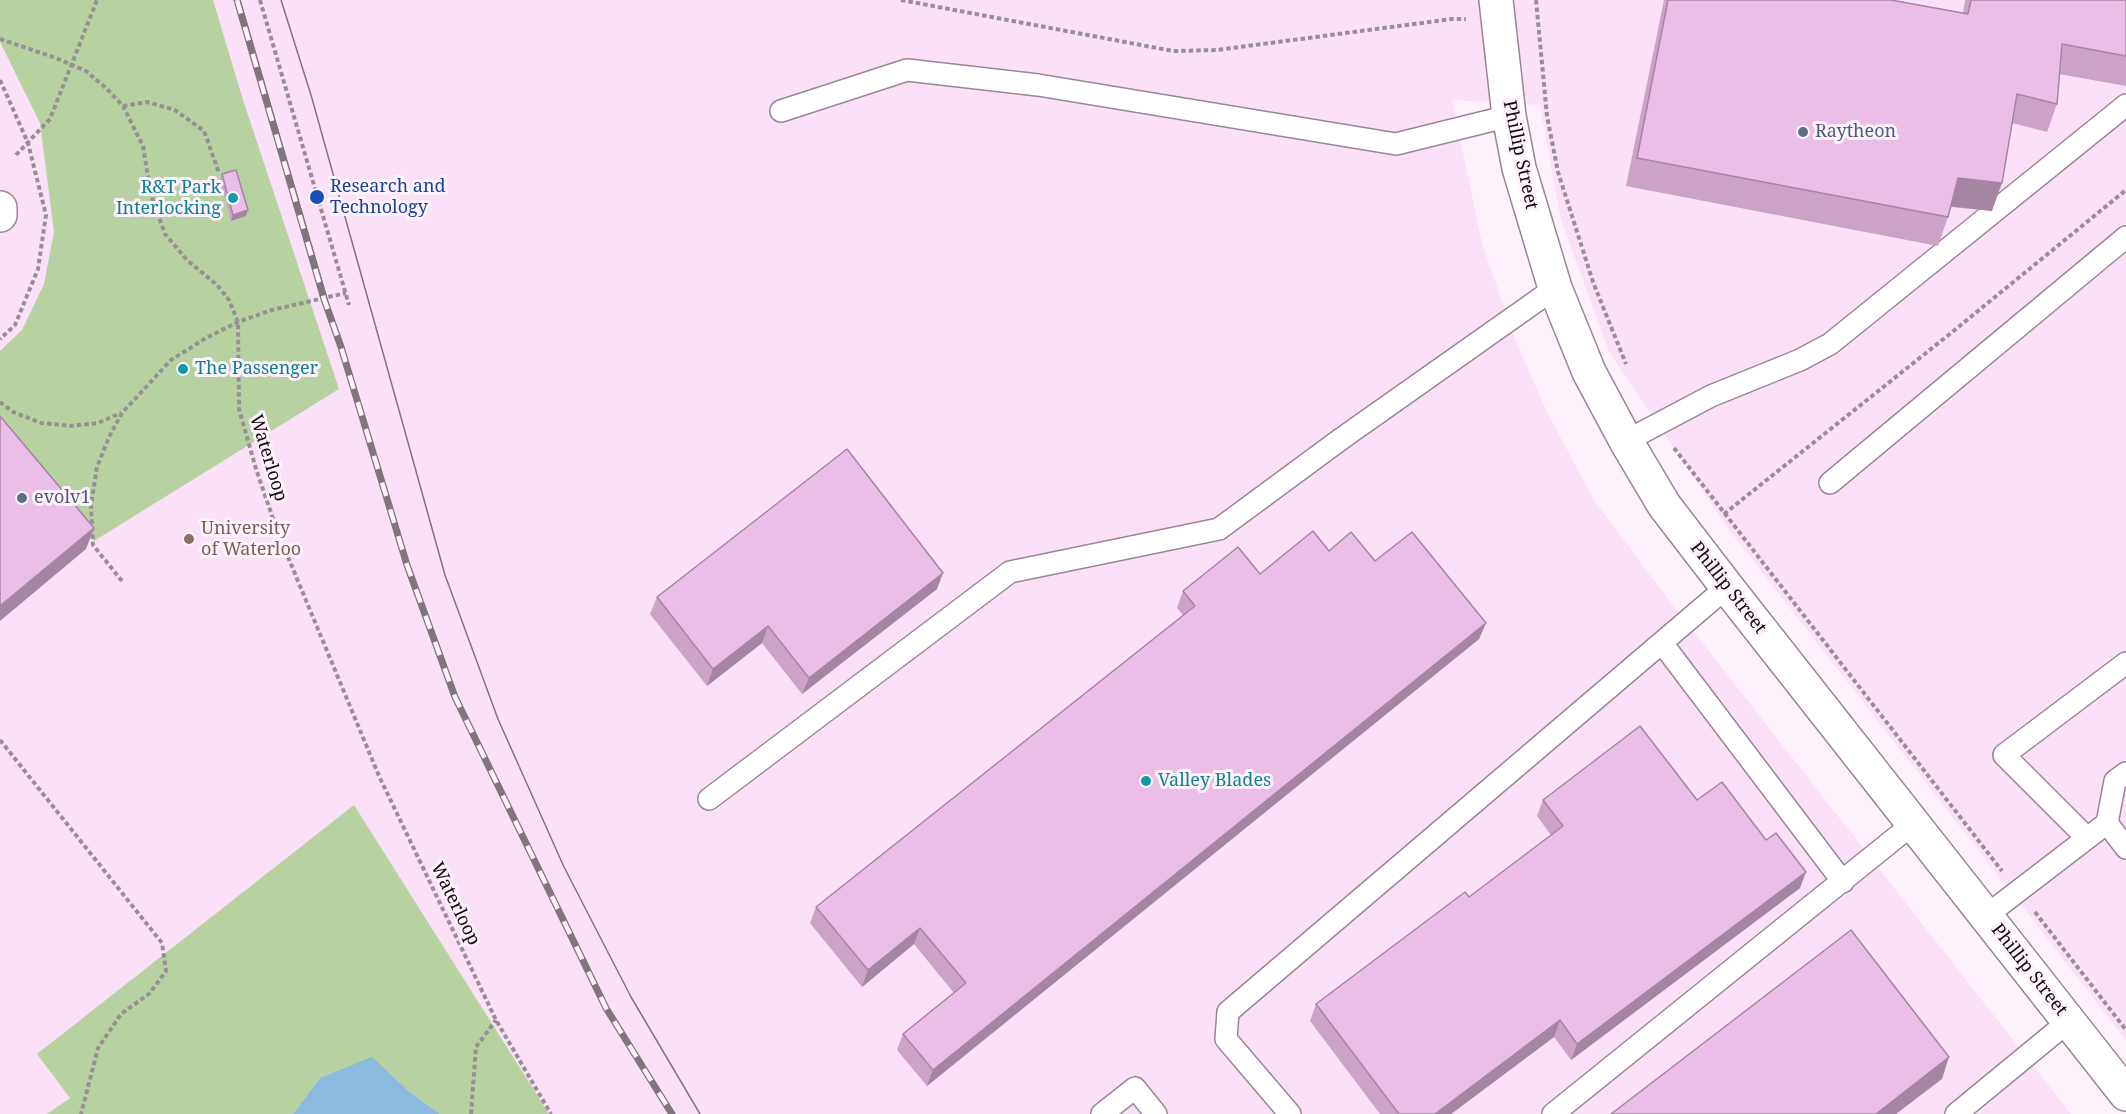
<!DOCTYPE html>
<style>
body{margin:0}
canvas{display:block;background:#fdf1fb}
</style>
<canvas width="2126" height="1114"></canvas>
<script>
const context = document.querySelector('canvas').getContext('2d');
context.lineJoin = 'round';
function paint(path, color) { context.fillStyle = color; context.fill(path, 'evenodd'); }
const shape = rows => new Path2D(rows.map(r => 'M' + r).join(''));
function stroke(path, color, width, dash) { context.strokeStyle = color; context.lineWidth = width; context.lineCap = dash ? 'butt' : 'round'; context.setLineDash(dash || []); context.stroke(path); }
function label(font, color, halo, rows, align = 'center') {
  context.font = font + ' "Noto Serif",serif'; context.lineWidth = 6; context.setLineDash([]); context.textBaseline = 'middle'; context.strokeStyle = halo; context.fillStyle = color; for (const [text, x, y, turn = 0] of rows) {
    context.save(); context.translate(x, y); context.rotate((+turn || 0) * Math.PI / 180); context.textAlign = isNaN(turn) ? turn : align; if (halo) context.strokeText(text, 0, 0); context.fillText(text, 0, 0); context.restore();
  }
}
const built = shape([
 [0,0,2126,0,2126,1040,1727,527,1609,352,1561,220,1540,105,1452,100,1482,243,1515,339,1547,412,1594,500,1651,577,2071,1114,0,1114]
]);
const green = shape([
 [0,0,213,0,243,100,339,389,94,541,0,428,0,351,22,330,44,284,54,232,40,123,0,42],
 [354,805,549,1114,440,1114,407,1090,320,1078,293,1114,47,1114,70,1098,37,1054]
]);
const water = shape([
 [372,1057,407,1090,440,1114,293,1114,320,1078]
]);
const path = shape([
 [260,0,349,305],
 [901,0,1173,51,1217,50,1452,19,1466,19],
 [1536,0,1547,116,1558,172,1593,282,1626,364],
 [0,39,56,58,86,71,107,89,123,106,143,146,151,195,165,234,187,260,217,285,229,300,238,322,239,409,256,469,278,533,379,776,496,1020,551,1114],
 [0,80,28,143,46,215,38,269,15,325,0,339],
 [123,106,147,102,175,110,204,131,219,173],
 [16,155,50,119,97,0],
 [0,402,13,412,41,423,71,426,98,423,121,413],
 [1674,448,2002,871],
 [1724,514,1951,333,2126,190],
 [122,581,93,545,91,505,97,467,109,437,122,413,171,360,206,338,238,322,272,310,346,293],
 [0,740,162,943,166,971,150,993,121,1014,98,1048,81,1114],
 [2035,912,2126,1030],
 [471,1114,476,1047,496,1020]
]);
const service = shape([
 [781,111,907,70,1038,85,1396,144,1509,116],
 [1626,441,1711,396,1800,360,1830,344,2126,105],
 [1830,483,2126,237],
 [1662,643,1843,882],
 [709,799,1010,572,1219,529,1341,439,1555,288],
 [2107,823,2115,781,2126,773],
 [2087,838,2004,755,2126,663],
 [1987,915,2107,823,2126,848],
 [1102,1114,1135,1088,1156,1114],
 [1290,1114,1226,1039,1228,1012,1727,587],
 [1553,1114,1914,823],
 [1956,1114,2069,1021]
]);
const minor = shape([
 [0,208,0,215]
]);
const tertiary = shape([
 [1496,0,1509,116,1519,168,1555,288,1589,372,1626,441,1664,505,1727,587,2126,1094]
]);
const tram = shape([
 [240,0,341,347],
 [281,0,311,95,445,575,498,719,564,867,631,997,700,1114]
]);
const rail = shape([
 [237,0,324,299,341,347,407,565,455,697,606,1008,672,1114]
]);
const wall = shape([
 [1664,0,1891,0,1963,14,1965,0,2126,0,2126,86,2059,74,2057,104,2047,132,2012,123,1992,211,1951,207,1948,217,1938,246,1626,186],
 [222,174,246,216,231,221,220,180],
 [1329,551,1375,561,1486,623,1479,639,927,1086,897,1050,903,1034,954,993,914,944,862,987,810,923,816,907,1183,615,1177,608,1183,591,1260,574],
 [937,589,802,694,762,643,707,686,650,614,657,597],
 [1543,800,1697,800,1800,888,1571,1060,1554,1037,1451,1114,1380,1114,1310,1021,1316,1004,1469,897,1551,835,1537,816]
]);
const shadedWall = shape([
 [1958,178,2002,183,1992,211,1948,206],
 [248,210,246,216,231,221,233,215],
 [94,528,86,549,0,621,0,606],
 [943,573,937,589,802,694,809,678],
 [1486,623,1479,639,927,1086,933,1070],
 [768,626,762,643,707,686,713,669],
 [1806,872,1800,888,1571,1060,1577,1044],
 [920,928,914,944,862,987,868,970],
 [1560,1020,1554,1037,1451,1114,1435,1114],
 [1949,1057,1942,1079,1896,1114,1876,1114]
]);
const building = shape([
 [1668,0,1891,0,1968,14,1971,0,2126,0,2126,56,2062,44,2057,104,2017,94,2002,183,1958,178,1948,217,1637,158,1668,0],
 [236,170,248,210,233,215,222,174,236,170],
 [0,416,94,528,0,606,0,416],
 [847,449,943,573,809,678,768,626,713,669,657,597,847,449],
 [1313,531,1329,551,1351,532,1375,561,1412,532,1486,623,933,1070,903,1034,966,983,920,928,868,970,816,907,1195,606,1183,591,1238,547,1260,574,1313,531],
 [1640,726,1697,800,1722,782,1766,840,1776,833,1806,872,1577,1044,1560,1020,1435,1114,1399,1114,1316,1004,1465,892,1469,897,1563,826,1543,800,1640,726],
 [1851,930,1949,1057,1876,1114,1611,1114,1851,930]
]);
const markers = [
 [1803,132,6,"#5c6f8a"],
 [317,197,8,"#1a4fb4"],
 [233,198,6,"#0f9aa8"],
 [183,369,6,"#0f9aa8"],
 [22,498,6,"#5c6f8a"],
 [189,539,6,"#8d6e63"],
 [1146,781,6,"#0f9aa8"]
];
const serviceNames = [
 ["Raytheon",1815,132],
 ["evolv1",34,498]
];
const streetNames = [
 ["Phillip Street",1520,155,78],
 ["Waterloop",268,458,73],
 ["Phillip Street",1728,588,52],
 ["Waterloop",455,904,64],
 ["Phillip Street",2029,970,52]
];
const transitNames = [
 ["Research and",330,187],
 ["Technology",330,208]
];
const cultureNames = [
 ["R&T Park",221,188,"right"],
 ["Interlocking",221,209,"right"],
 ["The Passenger",195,369],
 ["Valley Blades",1158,781]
];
const educationNames = [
 ["University",201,529],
 ["of Waterloo",201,550]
];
paint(built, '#fbe1f8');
paint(green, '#b8d1a1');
paint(water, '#8abadf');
stroke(service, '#998797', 24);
stroke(minor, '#998797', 36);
stroke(tertiary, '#998797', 36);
stroke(path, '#988e96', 4, [4.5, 3]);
stroke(service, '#fff', 21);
stroke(minor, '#fff', 33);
stroke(tertiary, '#fff', 33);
stroke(tram, '#7f767d', 1.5);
stroke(rail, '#7f767d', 7);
stroke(rail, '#fdf1fb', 4.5, [14]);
paint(wall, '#caa3c7');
paint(shadedWall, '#a485a2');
paint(building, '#ebbee7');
stroke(building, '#a485a2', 1.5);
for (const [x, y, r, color] of markers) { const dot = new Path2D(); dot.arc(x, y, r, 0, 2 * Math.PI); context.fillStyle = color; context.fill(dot); stroke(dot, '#fdf1fb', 2); }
label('18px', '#4e5e75', '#fdf1fb', serviceNames, 'left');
label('18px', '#110b10', '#fdf1fb', streetNames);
label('18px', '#164399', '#fdf1fb', transitNames, 'left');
label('18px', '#0d838f', '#fdf1fb', cultureNames, 'left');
label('18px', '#785e54', '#fdf1fb', educationNames, 'left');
</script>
